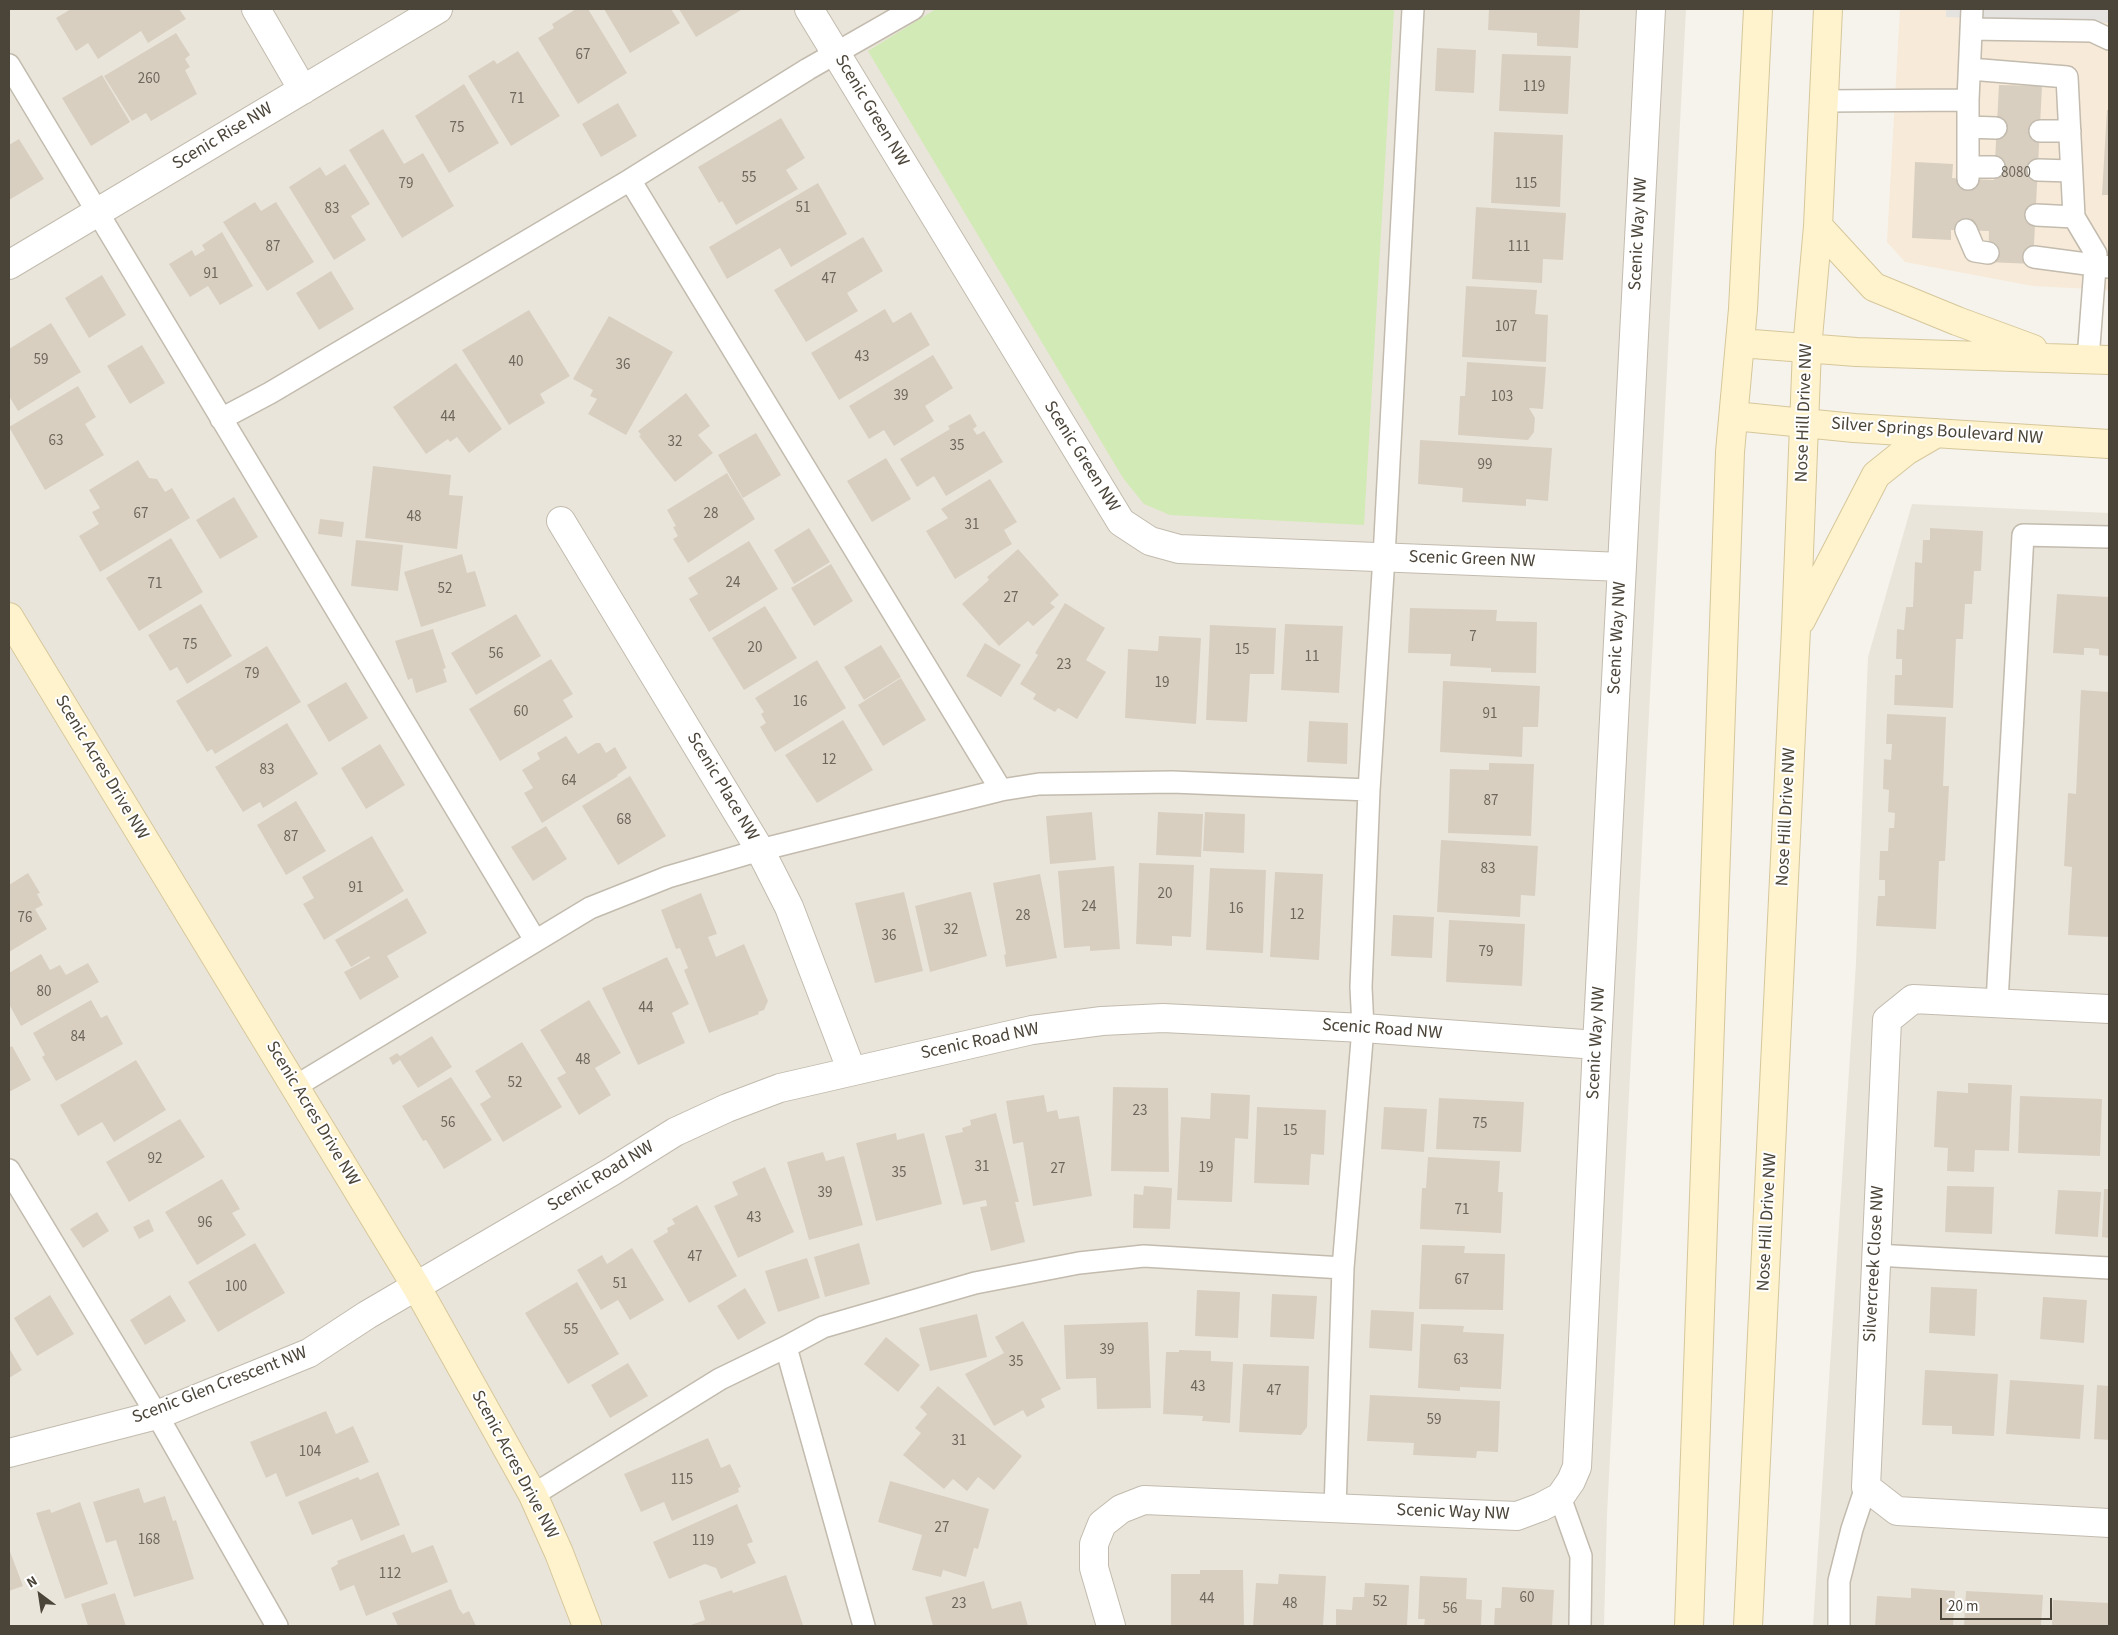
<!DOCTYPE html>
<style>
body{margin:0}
#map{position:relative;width:2118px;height:1635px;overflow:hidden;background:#f6f3ec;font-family:"Source Sans 3",sans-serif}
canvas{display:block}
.frame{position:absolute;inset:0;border:10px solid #4b4439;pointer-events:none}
.north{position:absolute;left:15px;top:1570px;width:50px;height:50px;-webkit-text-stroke:4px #fff;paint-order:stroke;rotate:329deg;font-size:14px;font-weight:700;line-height:20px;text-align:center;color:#4b4439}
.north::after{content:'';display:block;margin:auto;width:18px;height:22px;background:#4b4439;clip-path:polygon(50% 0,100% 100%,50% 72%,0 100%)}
.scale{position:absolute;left:1940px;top:1598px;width:112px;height:22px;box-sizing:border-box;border:2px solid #4b4439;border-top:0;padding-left:6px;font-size:15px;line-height:18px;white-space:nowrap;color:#4b4439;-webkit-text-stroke:4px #fff;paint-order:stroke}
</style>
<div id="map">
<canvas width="2118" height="1635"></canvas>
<div class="frame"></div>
<div class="north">N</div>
<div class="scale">20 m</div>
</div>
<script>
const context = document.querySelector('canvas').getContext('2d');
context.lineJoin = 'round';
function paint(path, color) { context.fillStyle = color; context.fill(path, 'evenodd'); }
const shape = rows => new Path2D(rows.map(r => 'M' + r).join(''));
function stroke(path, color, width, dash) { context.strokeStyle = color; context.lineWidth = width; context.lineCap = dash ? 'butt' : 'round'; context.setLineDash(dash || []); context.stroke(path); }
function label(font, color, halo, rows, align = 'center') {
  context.font = font + ' "Source Sans 3",sans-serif'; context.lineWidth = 4; context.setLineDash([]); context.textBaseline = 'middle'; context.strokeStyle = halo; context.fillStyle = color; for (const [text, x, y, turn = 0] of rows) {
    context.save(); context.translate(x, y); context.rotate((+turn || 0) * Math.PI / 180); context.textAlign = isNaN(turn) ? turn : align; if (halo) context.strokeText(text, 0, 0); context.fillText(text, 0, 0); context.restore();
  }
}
const residential = shape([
 [9,9,1686,9,1607,1514,1604,1626,9,1626],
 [1912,504,2109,513,2109,1626,1813,1626,1856,963,1868,657]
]);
const commercial = shape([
 [1900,9,2109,9,2109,290,2033,286,1905,262,1887,242]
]);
const green = shape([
 [936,9,1394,9,1364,525,1170,515,1144,504,1123,478,868,51]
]);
const parking = shape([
 [1946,9,2109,9,2109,23,1946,17]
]);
const building = shape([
 [71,9,179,9,186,19,148,43,141,31,98,59,88,43,76,51,56,18],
 [576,9,588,9,627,73,578,104,538,38,554,28,552,24],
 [604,9,671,9,680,23,630,53],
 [679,9,740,9,741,10,696,37],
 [1489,9,1580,10,1578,48,1537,46,1537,33,1488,30],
 [176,33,190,55,185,59,190,67,185,70,197,94,151,121,146,113,132,121,104,76],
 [1437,48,1476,50,1474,93,1435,91],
 [518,51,560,116,511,146,468,76,494,60,497,64],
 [1502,54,1571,56,1568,114,1499,111],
 [102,75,130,122,91,146,62,98],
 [464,84,499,143,449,173,415,116],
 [1999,85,2042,86,2033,264,1988,262,1989,231,1951,230,1951,240,1912,238,1915,162,1953,164,1952,178,1994,180],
 [618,103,637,136,601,157,582,124],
 [2107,110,2109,110,2109,195,2102,195],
 [781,118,805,158,786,170,798,189,736,225,722,201,719,203,698,167],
 [383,129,404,164,423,153,454,206,402,238,349,150],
 [1494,132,1563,135,1560,207,1491,203],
 [19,139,44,179,9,200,9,145],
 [345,164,370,204,351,216,366,240,334,260,289,187,320,167,326,176],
 [818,183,847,234,791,267,780,248,727,279,709,247],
 [255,202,261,211,276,202,314,262,267,291,223,222],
 [1476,207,1566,213,1563,260,1543,259,1542,283,1472,279],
 [222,232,253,286,220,305,208,286,190,297,169,264,192,250,195,256,205,250,202,245],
 [863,237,883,271,847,293,858,311,806,342,774,290],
 [331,271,354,309,319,330,296,293],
 [102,275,126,315,89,338,65,298],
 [1466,286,1537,290,1535,314,1548,315,1546,362,1462,357],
 [885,309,893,323,911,312,930,345,839,400,811,353],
 [529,310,570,376,540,394,545,403,509,425,462,350],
 [609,316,673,352,626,435,588,414,597,399,590,396,593,390,573,379],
 [51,323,81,372,18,411,9,396,9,349],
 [142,345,165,383,130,404,107,366],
 [933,355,953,388,925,406,934,421,894,446,884,430,869,439,849,406],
 [1467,362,1546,367,1543,409,1529,408,1535,418,1534,432,1528,440,1458,435,1460,396,1465,396],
 [456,363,502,429,469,453,457,437,450,442,448,439,426,454,393,407],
 [78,386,96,417,85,424,104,455,45,490,9,427],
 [686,393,710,426,698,435,713,453,675,482,639,436,641,435,638,431],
 [970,414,977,426,973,429,977,435,984,431,1003,462,946,496,934,476,917,487,900,459,950,429,948,426],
 [756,433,781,475,743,498,718,455],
 [1420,440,1552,448,1548,501,1526,499,1526,506,1462,502,1463,488,1418,484],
 [886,458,911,499,872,522,847,481],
 [138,460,149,478,157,479,165,492,172,488,190,518,100,572,79,536,99,524,92,512,100,508,89,490],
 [373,466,451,475,449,495,463,496,457,549,365,538],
 [727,473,755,519,688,563,673,539,678,536,673,527,676,526,667,510],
 [990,479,1017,522,1004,530,1012,544,955,579,926,531,948,518,941,509],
 [234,497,258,537,220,559,196,520],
 [320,519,344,522,342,537,318,534],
 [809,528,830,562,794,584,774,550],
 [1930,528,1983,531,1981,571,1974,571,1972,604,1965,604,1963,639,1956,639,1953,708,1894,705,1895,675,1902,675,1902,659,1896,659,1897,629,1904,630,1906,607,1913,607,1915,562,1922,563,1923,540,1930,540],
 [171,538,203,592,139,631,106,578],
 [356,540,403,545,398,591,351,586],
 [749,541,778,589,709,632,689,599,698,594,688,578],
 [1018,549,1059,595,1050,603,1055,607,1033,626,1028,621,999,646,962,604,989,580,987,577],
 [462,554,467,573,475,571,486,606,421,627,404,572],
 [831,564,853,601,814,626,791,588],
 [2057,594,2109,597,2109,656,2099,655,2099,649,2089,648,2084,648,2084,655,2053,653],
 [1065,603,1105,628,1086,660,1106,672,1077,719,1058,708,1055,712,1046,707,1033,699,1036,694,1020,684,1038,655,1035,653],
 [201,604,232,656,187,684,177,667,170,671,148,635],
 [765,606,797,658,744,690,712,638],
 [1410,608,1497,610,1496,621,1537,622,1536,673,1491,672,1491,668,1450,666,1451,654,1408,653],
 [516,614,541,656,476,695,451,653],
 [1285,624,1343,626,1339,693,1281,690],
 [1210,625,1276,628,1274,674,1250,674,1247,722,1206,720],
 [433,629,446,668,443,669,447,682,416,693,412,678,408,680,395,641],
 [1159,636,1201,638,1196,724,1125,718,1128,649,1158,651],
 [985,643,1021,665,1001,697,966,676],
 [881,645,901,677,864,700,844,667],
 [267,646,301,702,215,754,212,749,207,752,176,701],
 [551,659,573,694,563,700,573,717,500,761,469,709],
 [817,660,846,708,775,752,760,727,766,723,761,714,764,712,755,698],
 [901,678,926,720,883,746,858,705],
 [1443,681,1540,686,1538,727,1523,727,1522,757,1440,752],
 [346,682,368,718,329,742,307,705],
 [2081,690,2109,692,2109,937,2068,935,2072,867,2064,866,2068,793,2076,794],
 [1887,714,1946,717,1943,786,1949,786,1945,861,1939,861,1936,929,1876,926,1878,896,1885,896,1885,880,1879,880,1880,851,1888,851,1889,828,1894,828,1895,813,1888,812,1889,790,1883,789,1884,759,1891,760,1892,744,1886,744],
 [843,720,873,770,817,803,785,755],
 [1309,721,1348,723,1347,764,1307,762],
 [287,723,318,774,263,808,260,802,243,812,215,767],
 [566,736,578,754,596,743,600,743,606,753,615,747,627,768,617,775,618,776,542,823,524,793,533,788,522,770,540,759,537,753],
 [380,744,405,785,366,809,341,768],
 [1489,763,1534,764,1531,836,1448,833,1450,769,1489,770],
 [630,776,666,836,618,865,582,806],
 [296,801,326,851,286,875,257,825],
 [1092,812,1096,860,1050,864,1046,816],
 [1158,812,1203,814,1201,857,1156,855],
 [1205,812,1245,814,1244,853,1203,851],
 [546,826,567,859,533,881,511,847],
 [372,836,404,891,324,940,303,904,314,898,302,877],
 [1441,840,1538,846,1535,896,1521,895,1520,917,1437,912],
 [1139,863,1194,865,1191,937,1172,936,1172,946,1136,944],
 [1114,866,1120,949,1090,951,1090,946,1064,948,1058,871],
 [1210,868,1266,870,1263,953,1206,950],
 [1275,872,1323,874,1319,960,1270,957],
 [28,873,40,893,37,894,43,905,35,909,47,929,9,952,9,885],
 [1040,874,1057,958,1006,967,1004,955,1006,954,993,883],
 [904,892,923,971,875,983,855,903],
 [969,892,971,892,987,956,930,972,915,906],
 [701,893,717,934,708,937,716,957,744,944,768,1001,764,1010,758,1012,759,1014,709,1033,684,970,688,968,680,948,676,949,661,910],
 [407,898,427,933,387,956,399,977,360,1000,344,972,370,958,369,956,351,967,335,940],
 [1393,915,1434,917,1432,958,1391,956],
 [1449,920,1525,924,1522,986,1446,982],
 [41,954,50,970,60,965,66,975,88,963,99,982,21,1026,9,1004,9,973],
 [667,957,689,1004,672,1013,685,1043,638,1065,602,988],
 [91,1000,101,1018,107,1015,123,1044,56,1081,42,1057,45,1055,33,1033],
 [589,1000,621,1053,595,1068,611,1095,579,1115,557,1078,566,1073,540,1030],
 [432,1036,452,1067,418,1088,400,1060,393,1065,389,1058,397,1053,400,1056],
 [522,1042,562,1107,503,1142,480,1104,491,1097,475,1071],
 [12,1046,31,1080,9,1092,9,1048],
 [136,1060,166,1110,114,1142,102,1122,78,1136,60,1105],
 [451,1077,492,1140,444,1169,426,1140,423,1141,402,1106],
 [1968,1083,2012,1085,2009,1151,1975,1150,1974,1172,1947,1171,1948,1148,1934,1147,1937,1091,1968,1093],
 [1113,1087,1168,1088,1169,1172,1111,1171],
 [1211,1093,1250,1095,1248,1139,1235,1138,1232,1202,1177,1200,1181,1117,1210,1119],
 [1044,1095,1047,1112,1057,1110,1059,1119,1079,1116,1092,1196,1033,1206,1023,1142,1013,1144,1006,1101],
 [2020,1096,2102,1099,2100,1156,2018,1153],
 [1439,1098,1524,1102,1521,1152,1436,1149],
 [1257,1107,1326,1110,1324,1155,1311,1154,1309,1185,1254,1183],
 [1384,1107,1427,1109,1424,1152,1381,1149],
 [996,1113,1019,1202,1015,1202,1025,1242,991,1251,980,1207,987,1206,986,1200,963,1205,945,1136,963,1132,962,1128,971,1125,970,1120],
 [180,1119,205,1157,129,1202,106,1162],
 [896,1133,897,1140,924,1133,942,1204,876,1221,856,1143],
 [823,1152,826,1161,844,1156,863,1225,809,1240,787,1162],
 [1428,1157,1500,1161,1498,1192,1503,1192,1501,1233,1420,1229,1422,1188,1426,1188],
 [765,1167,794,1232,738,1258,714,1206,738,1195,732,1182],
 [222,1179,240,1209,232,1213,246,1235,197,1265,165,1212],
 [1144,1186,1172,1188,1170,1229,1133,1228,1134,1194,1143,1195],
 [1947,1186,1994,1187,1992,1234,1945,1232],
 [2104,1189,2109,1189,2109,1238,2102,1237],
 [2058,1190,2101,1192,2098,1237,2055,1234],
 [697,1205,737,1276,689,1303,653,1241,668,1232,667,1228,675,1224,672,1219],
 [97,1212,109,1231,83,1248,70,1229],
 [149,1219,154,1231,139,1239,133,1227],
 [255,1243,285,1293,218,1332,188,1282],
 [859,1243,870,1284,825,1297,814,1257],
 [1422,1245,1465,1246,1464,1253,1505,1254,1503,1310,1419,1309],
 [632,1248,664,1300,630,1320,618,1300,601,1310,577,1270,602,1255,607,1264],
 [807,1258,820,1298,778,1312,765,1271],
 [577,1282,619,1354,568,1384,525,1313],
 [1931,1287,1977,1289,1975,1336,1929,1333],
 [745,1288,766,1323,738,1340,717,1306],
 [1197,1290,1240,1292,1238,1338,1195,1336],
 [1272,1294,1317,1296,1314,1339,1270,1337],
 [50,1295,74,1334,37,1356,14,1318],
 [170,1295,186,1321,145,1345,130,1320],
 [2043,1297,2087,1300,2084,1343,2040,1339],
 [1371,1310,1414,1312,1412,1351,1369,1348],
 [977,1314,987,1357,930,1371,919,1328],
 [1023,1321,1061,1389,1041,1399,1045,1407,1027,1417,1023,1410,994,1426,965,1374,1004,1353,995,1337],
 [1148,1322,1151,1408,1097,1409,1096,1378,1066,1379,1064,1325],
 [1421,1324,1464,1326,1463,1332,1504,1334,1501,1389,1460,1387,1460,1391,1418,1388],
 [886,1337,920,1365,898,1392,864,1364],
 [9,1348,22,1370,9,1378],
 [1179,1350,1211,1351,1211,1361,1233,1362,1230,1423,1202,1421,1203,1416,1163,1414,1166,1352,1179,1352],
 [628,1363,648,1396,610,1418,591,1385],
 [1243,1364,1309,1366,1307,1427,1301,1435,1239,1432],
 [1925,1370,1998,1374,1994,1436,1952,1434,1952,1426,1922,1425],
 [2010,1380,2084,1385,2080,1439,2006,1434],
 [2097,1385,2109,1386,2109,1440,2094,1439],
 [938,1386,1022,1456,994,1490,978,1477,967,1491,953,1479,944,1489,903,1455,921,1433,915,1428,927,1414,920,1407],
 [1370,1395,1500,1401,1498,1452,1477,1451,1476,1458,1413,1455,1414,1443,1367,1441],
 [326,1411,336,1434,353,1426,369,1462,286,1497,276,1473,266,1478,250,1442],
 [708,1438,721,1468,730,1464,741,1487,738,1488,739,1492,672,1521,664,1502,641,1512,624,1474],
 [378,1472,400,1525,361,1541,352,1519,312,1535,298,1502,358,1477,360,1480],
 [890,1481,989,1509,978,1549,974,1548,966,1577,943,1570,941,1577,912,1570,922,1535,878,1522],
 [139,1488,144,1503,165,1496,173,1521,176,1520,194,1579,134,1597,116,1540,106,1543,93,1502],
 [80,1502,108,1584,65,1599,36,1513,50,1509,51,1513],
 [737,1504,753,1542,747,1544,756,1563,721,1579,716,1568,705,1564,669,1579,653,1542],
 [404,1534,412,1553,433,1545,448,1582,366,1616,354,1585,340,1591,331,1568,338,1564,337,1561],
 [9,1549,23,1586,9,1591],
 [1200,1570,1243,1570,1244,1626,1171,1626,1171,1574,1200,1574],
 [1279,1574,1326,1576,1323,1626,1253,1626,1256,1583,1278,1584],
 [786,1575,803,1625,688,1626,705,1620,699,1601,732,1590,733,1593],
 [1420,1576,1467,1578,1466,1599,1482,1600,1481,1626,1424,1626,1425,1619,1418,1619],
 [984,1581,992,1609,1021,1601,1028,1626,933,1626,925,1597],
 [1365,1583,1409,1585,1407,1626,1336,1626,1336,1609,1352,1610,1353,1597,1364,1597],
 [1502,1587,1554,1590,1552,1626,1494,1626,1495,1608,1501,1608],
 [1911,1588,1955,1591,1953,1626,1875,1626,1877,1596,1911,1598],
 [451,1589,459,1609,463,1614,469,1611,476,1626,398,1626,392,1613],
 [1966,1591,2043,1595,2041,1626,1964,1626],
 [115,1593,126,1626,88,1626,81,1604],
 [2053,1600,2109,1603,2109,1626,2052,1626]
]);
const lane = shape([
 [1971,29,2092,31,2109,39],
 [9,65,535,940],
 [1970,69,2067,77,2074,217,2096,254,2088,359],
 [1823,101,1968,100],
 [1968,127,1996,128],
 [2040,131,2070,131],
 [1968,167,1994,167],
 [2038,170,2071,171],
 [1968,179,1968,100,1972,9],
 [630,180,1001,790],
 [2036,215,2074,217],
 [1966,230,1975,251,1988,253],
 [2034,257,2109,267],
 [221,419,270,393,630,180,808,69,913,9],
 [1997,1002,2023,535,2109,537],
 [296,1086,590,908,668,877,760,850,1001,790,1039,784,1172,782,1369,790],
 [9,1170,157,1415,277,1626],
 [1876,1255,2109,1268],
 [786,1347,823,1327,975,1283,1079,1263,1144,1256,1343,1268],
 [533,1495,720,1379,786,1347,864,1626],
 [1560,1497,1581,1556,1580,1626],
 [1335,1509,1343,1268,1363,1028,1361,987,1369,790,1384,557,1413,9],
 [1839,1626,1839,1581,1852,1529,1866,1487]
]);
const street = shape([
 [256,9,303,90],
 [809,9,1121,522,1150,541,1179,549,1622,567],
 [9,265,438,9],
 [561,521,760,850,789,907,851,1069],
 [2109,1009,1913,999,1887,1020,1866,1487,1897,1511,2109,1523],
 [9,1453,157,1415,309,1353,367,1315,611,1172,675,1132,727,1108,780,1088,1032,1030,1102,1021,1163,1018,1363,1028,1597,1045],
 [1111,1626,1094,1568,1094,1544,1102,1524,1121,1509,1144,1500,1517,1516,1541,1507,1560,1497,1571,1481,1577,1467,1597,1045,1651,9]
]);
const secondary = shape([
 [1818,226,1874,287,1957,321,2033,349],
 [1740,343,1856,352,2109,360],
 [1734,416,1854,428,2109,444],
 [9,617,416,1286,533,1495,559,1553,587,1626],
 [1801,620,1876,475,1906,451,1937,433],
 [1689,1626,1730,452,1743,309,1758,9],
 [1748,1626,1796,629,1807,349,1818,226,1828,9]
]);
const numberNames = [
 ["67",583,56],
 ["260",149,80],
 ["119",1534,88],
 ["71",517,100],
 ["75",457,129],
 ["8080",2016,174],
 ["55",749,179],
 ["79",406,185],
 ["115",1526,185],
 ["51",803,209],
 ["83",332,210],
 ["87",273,248],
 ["111",1519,248],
 ["91",211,275],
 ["47",829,280],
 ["107",1506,328],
 ["43",862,358],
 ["59",41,361],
 ["40",516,363],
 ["36",623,366],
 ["39",901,397],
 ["103",1502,398],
 ["44",448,418],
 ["63",56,442],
 ["32",675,443],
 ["35",957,447],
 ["99",1485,466],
 ["67",141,515],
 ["28",711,515],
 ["48",414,518],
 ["31",972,526],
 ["24",733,584],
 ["71",155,585],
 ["52",445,590],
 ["27",1011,599],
 ["7",1473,638],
 ["75",190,646],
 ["20",755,649],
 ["15",1242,651],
 ["56",496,655],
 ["11",1312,658],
 ["23",1064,666],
 ["79",252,675],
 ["19",1162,684],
 ["16",800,703],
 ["60",521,713],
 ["91",1490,715],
 ["12",829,761],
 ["83",267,771],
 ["64",569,782],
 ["87",1491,802],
 ["68",624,821],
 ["87",291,838],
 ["83",1488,870],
 ["91",356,889],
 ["20",1165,895],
 ["24",1089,908],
 ["16",1236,910],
 ["12",1297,916],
 ["28",1023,917],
 ["76",25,919],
 ["32",951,931],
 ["36",889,937],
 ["79",1486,953],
 ["80",44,993],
 ["44",646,1009],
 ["84",78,1038],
 ["48",583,1061],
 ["52",515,1084],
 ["23",1140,1112],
 ["56",448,1124],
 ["75",1480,1125],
 ["15",1290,1132],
 ["92",155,1160],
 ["31",982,1168],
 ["19",1206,1169],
 ["27",1058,1170],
 ["35",899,1174],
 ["39",825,1194],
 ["71",1462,1211],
 ["43",754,1219],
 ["96",205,1224],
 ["47",695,1258],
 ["67",1462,1281],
 ["51",620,1285],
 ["100",236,1288],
 ["55",571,1331],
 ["39",1107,1351],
 ["63",1461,1361],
 ["35",1016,1363],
 ["43",1198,1388],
 ["47",1274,1392],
 ["59",1434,1421],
 ["31",959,1442],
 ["104",310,1453],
 ["115",682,1481],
 ["27",942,1529],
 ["168",149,1541],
 ["119",703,1542],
 ["112",390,1575],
 ["60",1527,1599],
 ["44",1207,1600],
 ["52",1380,1603],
 ["23",959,1605],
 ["48",1290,1605],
 ["56",1450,1610]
];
const streetNames = [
 ["Scenic Green NW",871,111,59],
 ["Scenic Rise NW",223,137,-31],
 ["Scenic Way NW",1639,234,-87],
 ["Nose Hill Drive NW",1805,413,-88],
 ["Silver Springs Boulevard NW",1937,432,4],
 ["Scenic Green NW",1081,457,58],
 ["Scenic Green NW",1472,560,2],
 ["Scenic Way NW",1618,638,-87],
 ["Scenic Acres Drive NW",101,768,59],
 ["Scenic Place NW",722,787,59],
 ["Nose Hill Drive NW",1787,817,-87],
 ["Scenic Road NW",1382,1030,4],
 ["Scenic Road NW",980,1042,-12],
 ["Scenic Way NW",1597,1043,-87],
 ["Scenic Acres Drive NW",312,1114,59],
 ["Scenic Road NW",601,1177,-31],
 ["Nose Hill Drive NW",1768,1222,-87],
 ["Silvercreek Close NW",1875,1264,-87],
 ["Scenic Glen Crescent NW",220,1386,-21],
 ["Scenic Acres Drive NW",514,1465,62],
 ["Scenic Way NW",1453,1513,2]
];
paint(residential, '#eae5da');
paint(commercial, '#f7ead8');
paint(green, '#d2eab5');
paint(parking, '#e5e3e0');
paint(building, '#d8cfc1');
stroke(lane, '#c2bbae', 24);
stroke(street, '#c2bbae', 30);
stroke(secondary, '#d6c79b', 30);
stroke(lane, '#fff', 21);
stroke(street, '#fff', 28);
stroke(secondary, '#fff3cd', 28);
label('15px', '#6e675b', null, numberNames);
label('18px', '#4b4439', '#fff', streetNames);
</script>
